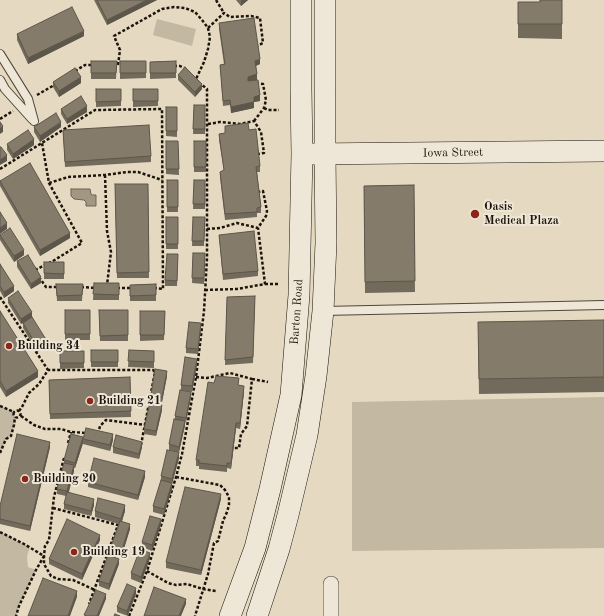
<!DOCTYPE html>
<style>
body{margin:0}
canvas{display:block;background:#e5dac1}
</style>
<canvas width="604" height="616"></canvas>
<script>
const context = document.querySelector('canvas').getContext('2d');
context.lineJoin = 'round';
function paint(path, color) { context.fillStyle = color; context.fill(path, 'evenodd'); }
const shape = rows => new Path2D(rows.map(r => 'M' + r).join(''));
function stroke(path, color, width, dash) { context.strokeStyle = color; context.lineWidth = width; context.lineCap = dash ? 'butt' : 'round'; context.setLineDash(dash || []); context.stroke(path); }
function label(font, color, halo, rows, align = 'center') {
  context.font = font + ' "Old Standard TT",serif'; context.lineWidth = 4; context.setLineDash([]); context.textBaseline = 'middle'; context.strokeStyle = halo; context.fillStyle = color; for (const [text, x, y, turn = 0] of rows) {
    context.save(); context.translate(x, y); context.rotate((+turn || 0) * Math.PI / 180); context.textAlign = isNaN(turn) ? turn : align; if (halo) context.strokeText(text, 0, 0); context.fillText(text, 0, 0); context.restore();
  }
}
const green = shape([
 [157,19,196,29,192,46,153,35],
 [604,397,604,548,352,551,352,402],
 [0,406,14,412,14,416,15,417,14,425,11,436,6,439,0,453],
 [0,532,30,547,27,556,28,567,36,570,19,606,16,616,0,616]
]);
const water = shape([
 [71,189,90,189,91,194,92,195,96,195,96,206,86,206,86,202,84,200,74,199,71,196,71,189]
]);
const path = shape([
 [216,0,224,13],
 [208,28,224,13,230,17,251,16,260,18,263,43,257,46],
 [118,65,120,50,114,36,162,9,174,7,185,8,195,12,202,20,208,28,210,37,208,49,204,62,196,79],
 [174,66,180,66,186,69],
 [75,71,85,65,93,65],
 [37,95,56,84],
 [264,108,268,110,279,110],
 [0,119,13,111],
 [254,121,264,108,266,100,263,84,256,83],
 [208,124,220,122,240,124,254,121,261,132,264,153,258,154],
 [0,169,95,110,162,109,163,289,155,288],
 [105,175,107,231,111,252,107,285],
 [49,183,68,177,105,175,127,172,138,172,162,180],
 [207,229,220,228,237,223,258,228,266,216,267,211,263,191,258,192],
 [35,270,53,261,82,243,49,183,42,143],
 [39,277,46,287,60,287],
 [265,284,278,284],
 [81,287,96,288],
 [117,288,134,288],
 [205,290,237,289,265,284,258,228],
 [0,297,48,370],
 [196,377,207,378,230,373,252,379,247,426,241,434,239,448,233,448],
 [252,379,268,382],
 [0,406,14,412],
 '13.5 414a3.5 3.5 0 1 1 7 0a3.5 3.5 0 1 1-7 0Z',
 [19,411,22,407,29,393,39,384,48,370,153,370,155,372,141,445],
 [21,416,34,425,45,429,61,429,71,432,87,433],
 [98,434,100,426,106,420,145,425],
 [68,443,71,432],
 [0,453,6,439,11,436,14,425,15,417],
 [64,458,54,497,49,540,45,546,44,556,44,564,51,576,58,579,73,580,95,590],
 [176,477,220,485,225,490,229,497,229,505,227,512,223,521,218,541,214,543,208,574,195,616],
 [53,508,118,525,89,604],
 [0,532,24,544,44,556,36,570,19,606,16,616],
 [147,571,168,583,176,585,187,584,203,589,216,591],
 [129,616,147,571,176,477,182,454,196,377,204,311,207,258,207,89,201,84]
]);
const lane = shape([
 [0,54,28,99,34,121],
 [0,80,5,89,32,119],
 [323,311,604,305]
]);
const street = shape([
 [331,584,331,616]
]);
const secondary = shape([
 [311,154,604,151],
 [230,616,255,548,270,489,291,395,299,295,302,154,301,90,301,0],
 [257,616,279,549,288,515,307,435,316,376,323,311,326,243,325,154,325,0]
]);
const wall = shape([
 [94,0,157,0,107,25],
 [236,0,248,0,241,6],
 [562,0,562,39,518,38,518,2,540,2],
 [219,23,260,64,256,66,257,80,251,81,260,101,254,102,254,108,231,113,230,105,223,106,220,65,224,64,219,29],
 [17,34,84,36,28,64,17,40],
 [91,61,117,61,116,79,91,79],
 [120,61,146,61,146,78,120,79],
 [176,61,176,78,150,79,150,62],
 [178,75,202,89,195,97,178,80],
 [53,82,81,83,59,97,53,87],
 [96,89,121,89,121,106,96,107],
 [133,89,158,89,158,106,133,107],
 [194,105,205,105,205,134,193,134],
 [166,107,177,107,177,137,166,136],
 [61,109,87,112,67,124,61,114],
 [34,127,61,127,40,142,34,132],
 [63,130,151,156,151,162,65,167],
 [249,130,260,166,260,172,257,172,261,207,261,213,257,213,257,217,225,220,220,177,220,172,224,171,219,140,219,134],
 [166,141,178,141,179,175,166,174],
 [194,141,206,141,206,172,194,172],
 [7,144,34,145,13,159,7,150],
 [0,180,70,238,40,256,0,186],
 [167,180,178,180,178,212,167,212],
 [194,180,205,180,205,209,193,209],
 [115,184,148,184,149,278,117,278],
 [414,185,415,292,365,293,364,186],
 [166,217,178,217,178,249,166,249],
 [193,217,205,217,204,246,192,246],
 [0,235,24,255,14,262,0,240],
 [219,235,258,271,258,276,223,280],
 [193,253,205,253,204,284,192,283],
 [178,260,177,286,165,286,165,280],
 [17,261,41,283,31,289,17,267],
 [44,262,64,262,64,279,44,279],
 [0,264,14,291,4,298,0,291],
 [94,283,119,283,119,300,93,300],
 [56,284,83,284,82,301,57,301],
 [156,284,156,301,130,301,130,285],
 [255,296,253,363,225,365,227,297],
 [8,298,32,317,47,346,37,352,23,328,23,323,21,324,8,303],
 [65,310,90,310,90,340,65,340],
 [99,310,128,310,128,341,100,341],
 [0,311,38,377,6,397,0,387],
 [140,311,165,311,164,340,140,341],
 [604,320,604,392,479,394,478,337],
 [201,328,198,354,186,353,186,348],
 [91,350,118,350,118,367,91,367],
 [129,350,154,351,154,368,128,367],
 [60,351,84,351,84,368,60,369],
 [197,364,192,392,181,390,181,385],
 [167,376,162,402,151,400,151,395],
 [130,377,131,417,50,419,49,380],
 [239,385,244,391,240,429,236,428,231,469,227,468,227,472,199,469,199,466,196,466,196,460],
 [191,397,179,452,169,450,179,458,172,484,172,489,164,515,153,512,153,506,161,480,161,476,169,450,169,444,175,419,175,416],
 [162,410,156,436,144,434,144,429],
 [83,439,113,440,110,451,83,444],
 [83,443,75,468,74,468,74,471,69,492,94,505,91,516,64,509,64,504,66,496,57,494,57,489,64,463,64,460],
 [50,447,30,531,0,524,0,506],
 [113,447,142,447,139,459,113,453],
 [145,477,138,500,88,487,88,482],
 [221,499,201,575,166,568,166,562],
 [95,511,125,511,122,521,130,529,122,555,111,551,111,546,119,524,95,517],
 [161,525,152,551,142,547,142,542],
 [100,540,82,580,49,564,49,559],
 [150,558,141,583,131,579,131,573],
 [119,564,109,590,99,586,99,581],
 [136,594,128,616,117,612,117,607]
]);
const shadedWall = shape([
 [147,0,157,0,107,25,107,20],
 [241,0,248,0,241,6],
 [84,31,84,36,28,64,28,58],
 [260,59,260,64,255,66,255,61],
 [257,74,257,80,248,82,248,77],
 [81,77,81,83,59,97,59,91],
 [202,84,202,89,195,97,195,92],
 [260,95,260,101,254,102,254,108,231,113,231,107,254,97],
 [87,106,87,112,67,124,67,119],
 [61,122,61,127,40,142,40,136],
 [3,126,3,132,0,134,0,129],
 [34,139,34,145,13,159,13,154],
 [7,155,7,161,0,165,0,160],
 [7,223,7,229,0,234,0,228],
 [70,233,70,238,40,256,40,250],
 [24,250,24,255,14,262,14,256],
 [41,277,41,283,31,289,31,284],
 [14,286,14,291,4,298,4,292],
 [32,312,32,318,21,324,21,319],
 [201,323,201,328,198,354,198,349],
 [47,341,47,346,37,352,37,346],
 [197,359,197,364,192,392,192,386],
 [38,371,38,377,6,397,6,391],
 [167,371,167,376,162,402,162,397],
 [244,386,244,391,240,429,240,423],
 [191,392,191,397,186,423,186,418],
 [162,405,162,410,156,436,156,431],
 [185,421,185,426,179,452,179,447],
 [236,423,236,428,231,469,231,463],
 [113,434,113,440,110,451,110,445],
 [83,437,83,443,75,468,75,463],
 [50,442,50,447,30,531,30,526],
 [142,442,142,447,139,459,139,454],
 [179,452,179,458,172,484,172,479],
 [74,465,74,471,67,497,67,491],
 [145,471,145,477,138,500,138,495],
 [172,483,172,489,164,515,164,509],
 [221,494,221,499,201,575,201,570],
 [94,499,94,505,91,516,91,511],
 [125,505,125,511,121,524,121,519],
 [161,519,161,525,152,551,152,545],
 [130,524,130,529,122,555,122,550],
 [100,535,100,540,82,580,82,574],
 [150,553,150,558,141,583,141,577],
 [119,559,119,564,109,590,109,584],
 [136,588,136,594,127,616,127,611],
 [77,591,77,597,70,616,68,616],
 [106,594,106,599,99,616,97,616],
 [186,599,186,604,181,616,179,616]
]);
const building = shape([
 [97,0,147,0,107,20,97,0],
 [540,0,562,0,562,24,518,24,518,2,540,2,540,0],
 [72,7,84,31,28,58,17,34,72,7],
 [254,18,260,59,255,61,257,74,248,77,248,81,258,80,260,95,254,97,254,102,231,107,230,100,223,101,220,65,225,64,219,23,254,18],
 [91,61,117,61,116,73,91,73,91,61],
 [120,61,146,61,146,73,120,73,120,61],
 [176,61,176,73,150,73,150,62,176,61],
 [185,67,202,84,195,92,178,75,185,67],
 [75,68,81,77,59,91,53,82,75,68],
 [96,89,121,89,121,101,96,102,96,89],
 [133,89,158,89,158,101,133,101,133,89],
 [81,96,87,106,67,119,61,109,81,96],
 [194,105,205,105,205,129,193,129,194,105],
 [166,107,177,107,177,131,166,131,166,107],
 [56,113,61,122,40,136,34,127,56,113],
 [0,122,3,126,0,129,0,122],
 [248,123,249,130,256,129,260,166,256,167,261,207,257,208,257,212,225,214,220,172,224,170,219,134,225,133,225,126,248,123],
 [149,125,151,156,65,162,63,130,149,125],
 [28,130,34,139,13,154,7,144,28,130],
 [166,141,178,141,179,169,166,169,166,141],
 [194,141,206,141,206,167,194,167,194,141],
 [0,147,1,147,7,155,0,160,0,147],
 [30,163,70,233,40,250,0,181,30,163],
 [167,180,178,180,178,207,167,207,167,180],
 [194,180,205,180,205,204,193,204,194,180],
 [115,184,148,184,149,272,117,273,115,184],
 [414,185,415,281,365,282,364,186,414,185],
 [0,212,7,223,0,228,0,212],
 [166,217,178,217,178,244,166,244,166,217],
 [193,217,205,217,204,241,192,241,193,217],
 [10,228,24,250,14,256,0,235,10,228],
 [254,231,258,271,223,274,219,235,254,231],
 [193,253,205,253,204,278,192,278,193,253],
 [167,254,178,254,177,281,165,280,167,254],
 [28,255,41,277,31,284,17,261,28,255],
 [44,262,64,262,64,274,44,273,44,262],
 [0,264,14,286,4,292,0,286,0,264],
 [94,283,119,283,119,295,93,294,94,283],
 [56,284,83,284,82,295,57,296,56,284],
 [156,284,156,295,130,296,130,285,156,284],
 [18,291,32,312,21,319,8,298,18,291],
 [255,296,253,357,225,360,227,297,255,296],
 [65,310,90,310,90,334,65,334,65,310],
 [99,310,128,310,128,335,100,336,99,310],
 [0,311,38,371,6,391,0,381,0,311],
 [140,311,165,311,164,335,140,335,140,311],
 [32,317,47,341,37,346,23,323,32,317],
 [604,320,604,377,479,379,478,322,604,320],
 [189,322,201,323,198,349,186,348,189,322],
 [91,350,118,350,118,362,91,362,91,350],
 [129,350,154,351,154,362,128,361,129,350],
 [60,351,84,351,84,363,60,363,60,351],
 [185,357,197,359,192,386,181,385,185,357],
 [155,369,167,371,162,397,151,395,155,369],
 [216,376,239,378,238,385,244,386,240,423,236,423,231,463,227,463,227,466,199,463,199,460,196,460,208,382,214,383,216,376],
 [130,377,131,411,50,414,49,380,130,377],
 [180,390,191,392,186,418,175,416,180,390],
 [150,402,162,405,156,431,144,429,150,402],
 [174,419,185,421,179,447,169,444,174,419],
 [86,428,113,434,110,445,83,439,86,428],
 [17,434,50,442,30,526,0,519,0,506,17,434],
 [71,434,83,437,75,463,64,460,71,434],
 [116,435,142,442,139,454,113,447,116,435],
 [167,450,179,452,172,479,161,476,167,450],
 [94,458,145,471,138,495,88,482,94,458],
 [64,463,74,465,67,491,57,489,64,463],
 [161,480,172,483,164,509,153,506,161,480],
 [185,487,221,494,201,570,166,562,185,487],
 [67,492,94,499,91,511,64,504,67,492],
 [98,498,125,505,121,519,95,511,98,498],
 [150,516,161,519,152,545,142,542,150,516],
 [67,519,100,535,82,574,49,559,67,519],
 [120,521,130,524,122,550,111,546,120,521],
 [140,549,150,553,141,577,131,573,140,549],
 [108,555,119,559,109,584,99,581,108,555],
 [43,578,77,591,68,616,28,616,43,578],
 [127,584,136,588,127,611,117,607,127,584],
 [154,587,186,599,179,616,144,616,154,587],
 [96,590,106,594,97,616,87,616,84,615,96,590],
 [115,614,120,616,114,616,115,614]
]);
const markers = [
 [475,214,5,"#8f2418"],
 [9,346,4,"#8f2418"],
 [90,401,4,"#8f2418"],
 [25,479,4,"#8f2418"],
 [74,552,4,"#8f2418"]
];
const streetNames = [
 ["Iowa Street",453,153,-1],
 ["Barton Road",297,312,-86]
];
const poiNames = [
 ["Oasis",484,207],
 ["Medical Plaza",484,221],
 ["Building 34",17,346],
 ["Building 21",98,401],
 ["Building 20",33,479],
 ["Building 19",82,552]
];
paint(green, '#c3b9a2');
paint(water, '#a19783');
stroke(water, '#6c6353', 1);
stroke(lane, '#4f4639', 10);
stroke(street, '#4f4639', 16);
stroke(secondary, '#1d150c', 22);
stroke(path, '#1d150c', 2.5, [3, 2]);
stroke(lane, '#eee7d7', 8);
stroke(street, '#eee7d7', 15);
stroke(secondary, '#eee7d7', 21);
paint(wall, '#726a5b');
paint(shadedWall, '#5d564a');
paint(building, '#857b6a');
stroke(building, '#5d564a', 1);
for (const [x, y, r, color] of markers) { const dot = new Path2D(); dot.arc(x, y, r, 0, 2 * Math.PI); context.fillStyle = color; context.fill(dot); stroke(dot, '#eee7d7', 1.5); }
label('12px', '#1d150c', '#eee7d7', streetNames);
label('bold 12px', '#1d150c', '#eee7d7', poiNames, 'left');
</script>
